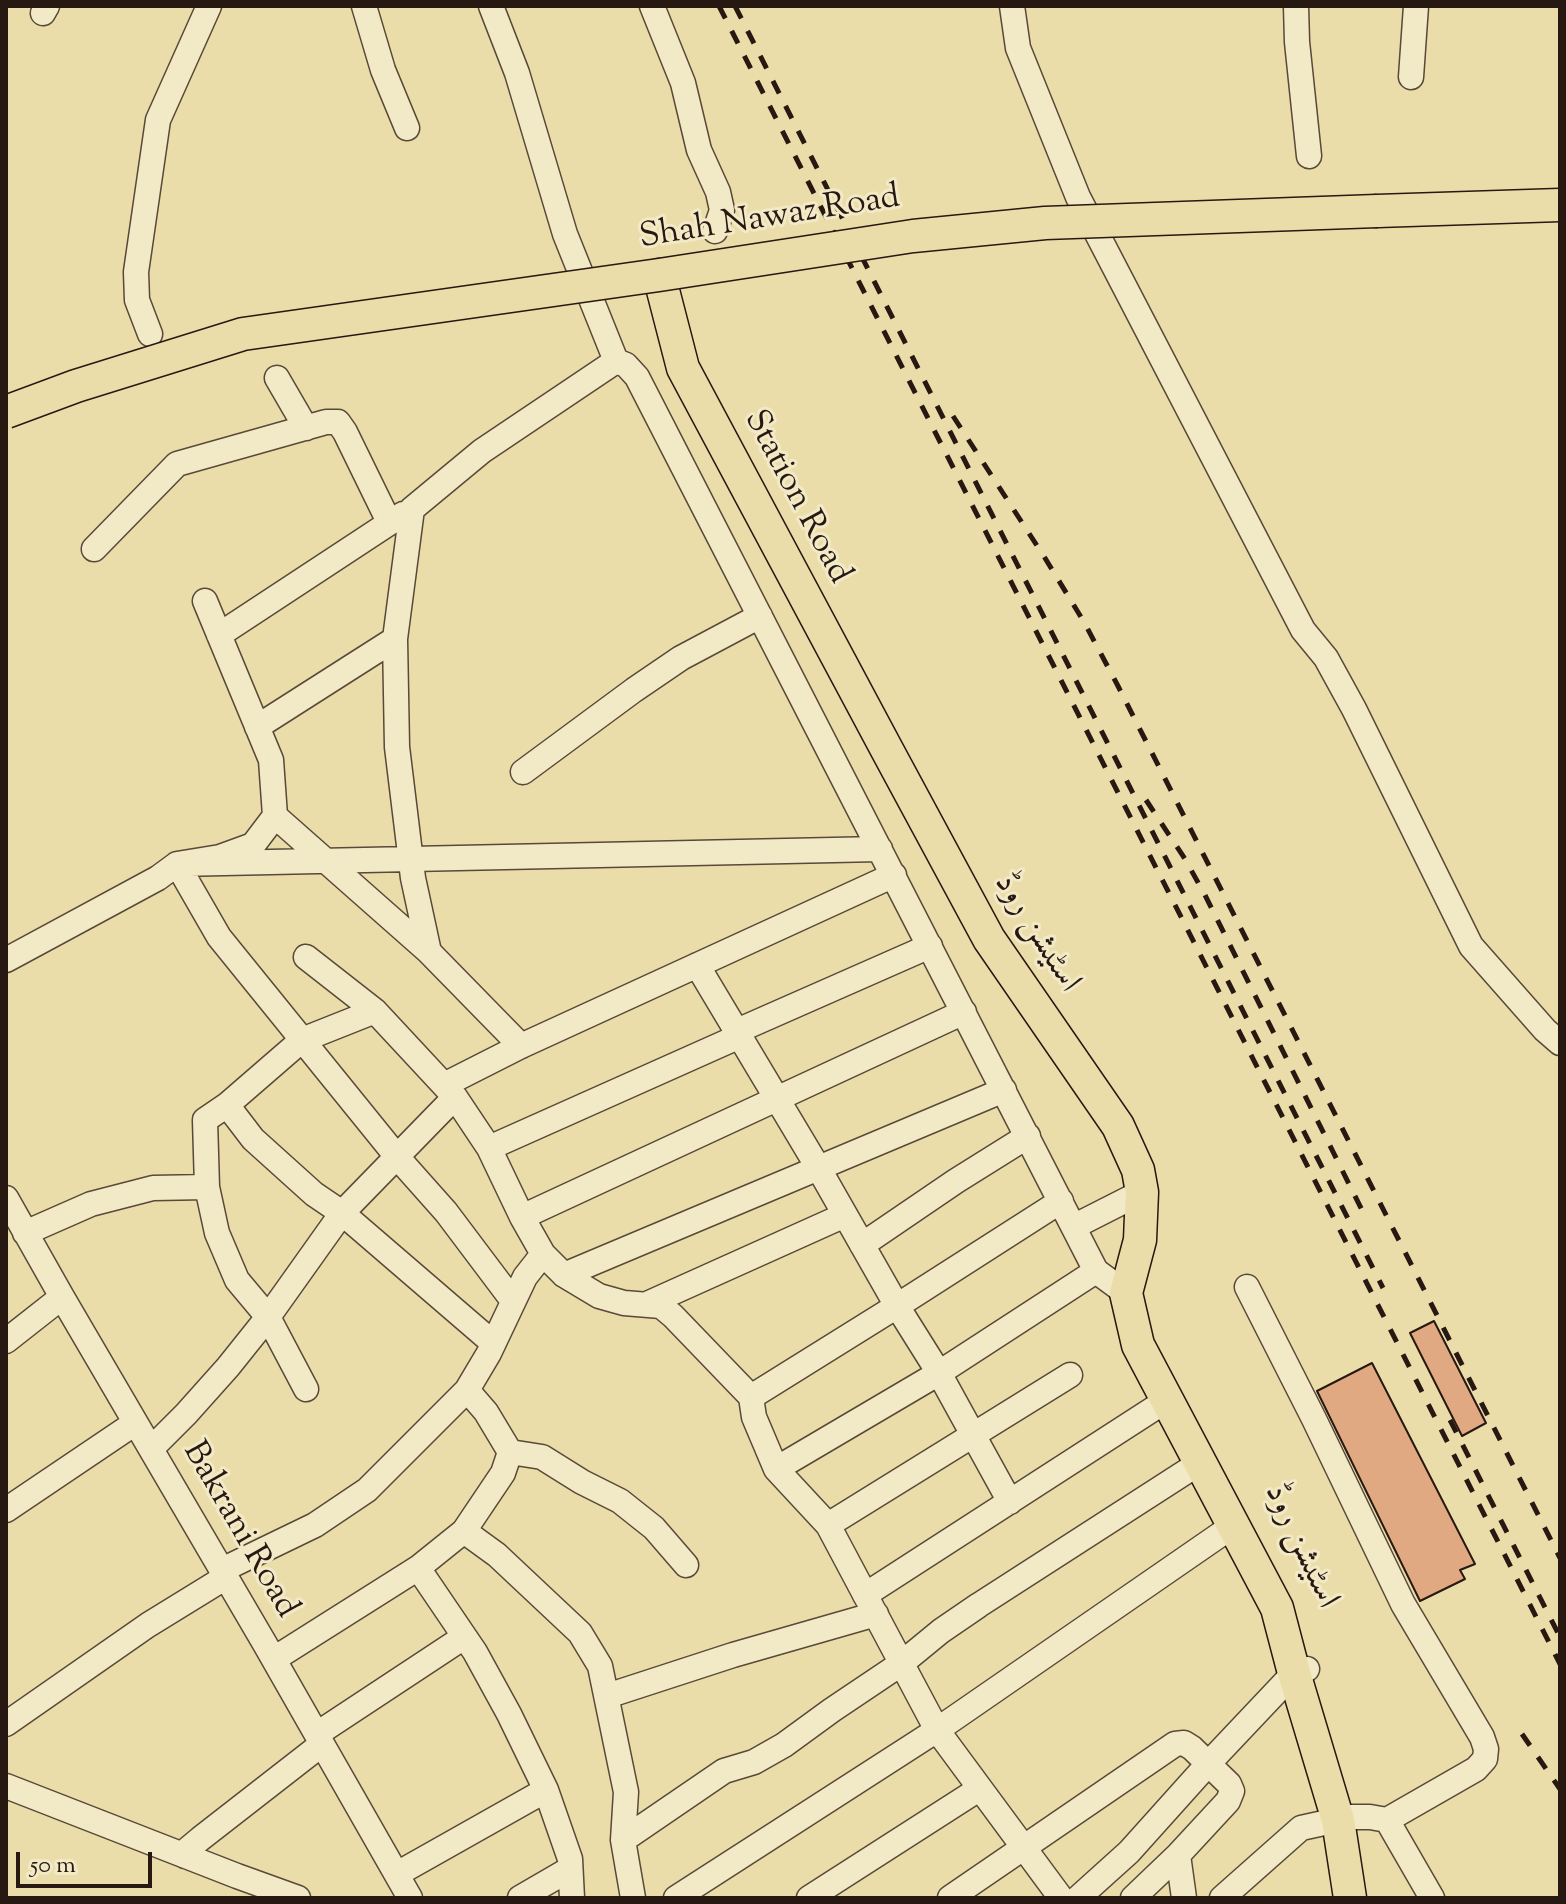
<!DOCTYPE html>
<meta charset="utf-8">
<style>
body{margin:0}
#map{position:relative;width:1566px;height:1904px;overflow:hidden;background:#ebdda9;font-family:"Sorts Mill Goudy",serif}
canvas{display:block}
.frame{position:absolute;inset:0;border:8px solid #271812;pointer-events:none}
.scale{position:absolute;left:16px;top:1852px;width:136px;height:36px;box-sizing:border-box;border:4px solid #271812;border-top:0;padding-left:10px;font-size:24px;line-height:28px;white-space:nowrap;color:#271812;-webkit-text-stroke:6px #f2e9c7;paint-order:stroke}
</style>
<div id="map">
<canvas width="1566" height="1904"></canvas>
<div class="frame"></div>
<div class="scale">50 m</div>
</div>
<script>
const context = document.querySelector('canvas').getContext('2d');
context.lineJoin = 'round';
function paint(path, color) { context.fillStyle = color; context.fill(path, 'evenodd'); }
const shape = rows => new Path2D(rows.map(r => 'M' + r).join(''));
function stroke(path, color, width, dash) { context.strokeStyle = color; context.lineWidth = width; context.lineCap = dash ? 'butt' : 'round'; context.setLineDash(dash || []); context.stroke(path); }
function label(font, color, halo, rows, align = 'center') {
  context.font = font + ' "Sorts Mill Goudy",Amiri,serif'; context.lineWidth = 6; context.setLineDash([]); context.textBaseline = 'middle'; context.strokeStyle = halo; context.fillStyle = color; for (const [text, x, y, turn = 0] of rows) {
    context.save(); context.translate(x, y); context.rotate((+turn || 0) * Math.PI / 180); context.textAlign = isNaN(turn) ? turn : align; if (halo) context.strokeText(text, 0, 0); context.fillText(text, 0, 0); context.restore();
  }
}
const building = shape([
 [1434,1321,1486,1423,1462,1436,1410,1333,1434,1321],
 [1372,1363,1475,1564,1460,1570,1465,1579,1420,1601,1317,1391,1372,1363]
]);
const minor = shape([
 [364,6,383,70,407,128],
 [491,6,517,73,565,234,616,361],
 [652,6,683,83,699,150,718,192,722,210,715,231],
 [1012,6,1018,48,1078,197,1303,630,1326,658,1354,709,1471,946,1545,1030,1560,1043],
 [1296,6,1297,42,1309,156],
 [43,13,47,6],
 [1411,77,1416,6],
 [150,334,137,300,136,272,158,120,209,6],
 [277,378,306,428],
 [94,549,177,464,326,422,338,422,345,432,389,522],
 [219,635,403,514],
 [257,727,395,639],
 [523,772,634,690,681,658,760,616],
 [275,816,429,952],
 [306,957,375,1011,455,1097,489,1148,522,1217,543,1254,564,1275,599,1296,624,1303,661,1306,673,1316,751,1397,754,1417,776,1469,828,1525,937,1730,1061,1898],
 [6,960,158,878,177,864,220,857,253,845,275,816,271,760,205,601],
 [697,965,819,1169,897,1306,939,1373,1010,1502],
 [737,1031,930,946],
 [521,1046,429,952,413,878,397,747,395,639,412,509,482,451,616,361,626,365,637,377,1096,1271,1126,1293],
 [444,1085,521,1046,894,875],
 [227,1105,253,1139,314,1194,342,1213,493,1343],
 [489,1148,740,1036],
 [6,1198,62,1297,265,1644,410,1898],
 [522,1217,964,1012],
 [1075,1226,1142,1192],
 [25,1233,91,1204,153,1188,207,1187],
 [862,1245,956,1181,1028,1136],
 [564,1275,1004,1090],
 [1247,1287,1314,1419,1403,1604,1482,1737,1486,1749,1485,1759,1476,1769,1387,1820],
 [513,1301,446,1212,398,1158,219,937,177,864,880,849],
 [647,1304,845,1215],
 [6,1341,62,1297],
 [306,1389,268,1317,237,1280,217,1233,207,1187,205,1120,227,1105,302,1040,375,1011],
 [751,1397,897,1306,1061,1201],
 [151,1449,186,1414,228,1367,268,1317,342,1213,455,1097],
 [510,1452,542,1457,582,1482,620,1501,654,1528,686,1565],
 [776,1469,939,1373,1096,1271],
 [6,1510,135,1423],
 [828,1525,1070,1375],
 [464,1531,497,1555,580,1633,600,1666,626,1792,623,1840,633,1898],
 [418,1568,475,1652,509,1714,546,1790,570,1859,572,1898],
 [222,1570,315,1525,367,1490,467,1390,489,1353,525,1277,543,1254],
 [865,1595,1167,1400],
 [274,1659,418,1568,464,1531,503,1473,510,1452,486,1412,467,1390],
 [607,1696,733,1655,876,1614],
 [6,1724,148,1625,226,1577],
 [317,1734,464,1637],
 [6,1786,237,1876,298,1898],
 [623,1840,724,1771,754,1762,784,1745,832,1710,902,1663,941,1631,979,1605,1201,1462],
 [1178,1855,1184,1898],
 [185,1856,188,1849,200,1839,322,1744],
 [397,1874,546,1790],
 [520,1898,570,1869],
 [676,1898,937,1730,1234,1525],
 [809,1898,979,1789],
 [950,1898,1175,1744,1184,1743,1192,1748,1229,1784,1232,1791,1228,1801,1178,1855,1133,1898],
 [1078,1898,1129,1852,1208,1764,1294,1673,1307,1669],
 [1222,1898,1301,1828,1351,1817,1370,1817,1387,1820,1432,1898]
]);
const major = shape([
 [1377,211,1560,205],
 [659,275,683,368,886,748,989,939,1118,1126,1138,1170,1142,1192,1140,1240,1126,1293,1138,1345,1277,1608,1294,1673,1338,1820,1350,1898]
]);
const rail = shape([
 [719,6,1560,1664],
 [735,6,1383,1288],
 [953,416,1045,558,1084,622,1118,686,1560,1558],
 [1146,800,1185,859,1205,895,1362,1210],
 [1450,1420,1560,1637],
 [1522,1734,1560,1789]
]);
const majorBridge = shape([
 [6,412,76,386,243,334,659,275,913,236,1045,223,1377,211]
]);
const streetNames = [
 ["Shah Nawaz Road",770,220,-9],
 ["Station Road",795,498,62],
 ["اسٹیشن روڈ",1035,934,58],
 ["Bakrani Road",238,1531,60],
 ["اسٹیشن روڈ",1299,1547,65]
];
paint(building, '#e1a981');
stroke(building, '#271812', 2);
stroke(minor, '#584938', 27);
stroke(major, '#271812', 35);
stroke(minor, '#f2e9c7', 24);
stroke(major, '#ebdda9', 32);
stroke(rail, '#271812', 5, [14, 14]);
stroke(majorBridge, '#271812', 35, []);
stroke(majorBridge, '#ebdda9', 32);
label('34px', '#271812', '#f2e9c7', streetNames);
</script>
